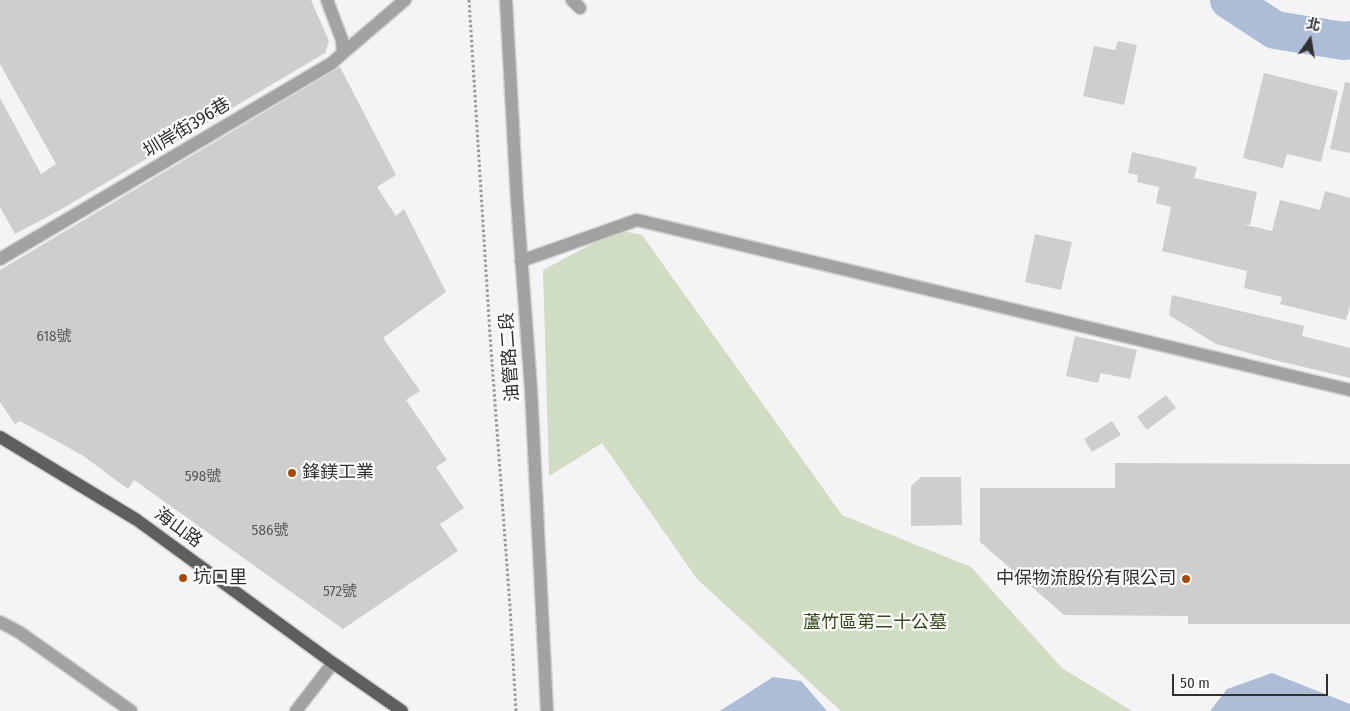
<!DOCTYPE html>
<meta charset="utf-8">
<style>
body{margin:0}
#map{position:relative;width:1350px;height:711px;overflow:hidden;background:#f4f4f6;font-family:"Fira Sans Condensed","Noto Sans TC",sans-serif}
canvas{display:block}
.north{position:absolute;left:1285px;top:15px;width:50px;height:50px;-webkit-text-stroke:4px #fff;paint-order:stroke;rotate:13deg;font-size:14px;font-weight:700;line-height:20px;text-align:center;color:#303031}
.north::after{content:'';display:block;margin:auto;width:18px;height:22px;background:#303031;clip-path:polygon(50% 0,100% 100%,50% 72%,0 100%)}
.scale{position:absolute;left:1172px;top:674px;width:156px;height:22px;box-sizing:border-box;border:2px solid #303031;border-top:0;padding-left:6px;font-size:15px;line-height:18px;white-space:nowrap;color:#303031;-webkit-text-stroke:4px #fff;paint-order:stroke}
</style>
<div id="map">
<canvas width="1350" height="711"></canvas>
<div class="north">北</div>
<div class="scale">50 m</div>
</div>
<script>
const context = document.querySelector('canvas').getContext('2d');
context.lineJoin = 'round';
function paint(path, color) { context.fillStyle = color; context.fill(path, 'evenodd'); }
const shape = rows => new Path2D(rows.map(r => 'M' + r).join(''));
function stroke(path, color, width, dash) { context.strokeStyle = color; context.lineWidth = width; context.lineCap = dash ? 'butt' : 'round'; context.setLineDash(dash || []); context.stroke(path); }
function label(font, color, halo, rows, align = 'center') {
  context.font = font + ' "Fira Sans Condensed","Noto Sans TC",sans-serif'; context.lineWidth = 4.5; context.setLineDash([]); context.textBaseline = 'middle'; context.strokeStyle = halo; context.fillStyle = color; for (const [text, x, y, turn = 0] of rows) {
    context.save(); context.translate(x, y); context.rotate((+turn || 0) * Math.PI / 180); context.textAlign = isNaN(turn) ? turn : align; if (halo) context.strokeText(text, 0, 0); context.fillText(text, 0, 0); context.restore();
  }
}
const green = shape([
 [618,230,642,235,842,515,971,567,1062,668,1132,711,841,711,697,579,602,443,549,476,543,270]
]);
const water = shape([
 [1272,673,1350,704,1350,711,1210,711,1227,689],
 [773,677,801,681,827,711,720,711]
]);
const river = shape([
 [1229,0,1275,30,1344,41,1350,40]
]);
const building = shape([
 [0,0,311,0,329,41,325,53,60,210,15,234,0,207,0,98,41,174,56,164,0,64],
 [1118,41,1137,45,1124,105,1083,96,1094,46,1115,50],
 [340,67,396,175,377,187,396,216,404,209,446,292,383,338,420,391,406,400,447,460,436,467,464,508,440,524,458,551,343,629,134,480,128,489,82,455,20,421,15,424,0,402,0,270],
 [1264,73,1338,91,1321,162,1287,154,1283,168,1243,158],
 [1345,82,1350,83,1350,153,1330,149],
 [1132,152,1197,167,1194,178,1257,192,1250,225,1242,224,1272,231,1280,200,1320,210,1325,191,1350,198,1350,306,1346,320,1280,304,1282,297,1244,288,1247,271,1162,251,1171,207,1156,203,1159,187,1137,182,1138,175,1128,173],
 [1035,234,1072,242,1061,290,1025,282],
 [1172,295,1304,326,1302,336,1350,348,1350,378,1274,360,1216,344,1169,315],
 [1075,336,1137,350,1130,379,1101,373,1098,383,1066,376],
 [1166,395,1176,408,1147,430,1137,417],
 [1112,421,1121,435,1092,452,1084,439],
 [1115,463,1350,464,1350,624,1188,624,1188,616,1064,615,980,542,980,488,1115,488],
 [921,477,961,477,962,525,911,526,911,486]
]);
const path = shape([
 [469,0,490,335,510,607,516,711]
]);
const minor = shape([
 [506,0,517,200,531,389,547,711],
 [572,0,580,8],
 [343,53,405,0],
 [0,259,332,63,343,53,342,40,327,0],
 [521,261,637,220,1350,390],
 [0,622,19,632,131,711],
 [296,711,333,663]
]);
const major = shape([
 [0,437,137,520,333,663,402,711]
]);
const markers = [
 [292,473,5,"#aa4903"],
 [183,578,5,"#aa4903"],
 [1186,579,5,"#aa4903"]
];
const numberNames = [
 ["618號",54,337],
 ["598號",203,477],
 ["586號",270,531],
 ["572號",340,592]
];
const streetNames = [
 ["圳岸街396巷",187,128,-31],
 ["油管路二段",510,357,-94],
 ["海山路",178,528,36]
];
const poiNames = [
 ["鋒鎂工業",302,473],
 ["坑口里",193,578],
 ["中保物流股份有限公司",1176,579,"right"]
];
const parkNames = [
 ["蘆竹區第二十公墓",875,623]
];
paint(green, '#d0ddc2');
paint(water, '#adbdd8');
stroke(river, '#adbdd8', 38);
paint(building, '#cececf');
stroke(minor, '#d1d1d3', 15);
stroke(major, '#d1d1d3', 15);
stroke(path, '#99999b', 3, [2.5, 2.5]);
stroke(minor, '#a2a2a1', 12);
stroke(major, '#5e5e5d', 12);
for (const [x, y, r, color] of markers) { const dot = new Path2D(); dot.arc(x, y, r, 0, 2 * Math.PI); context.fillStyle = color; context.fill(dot); stroke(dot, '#fff', 2); }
label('15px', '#585858', null, numberNames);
label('18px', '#303031', '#fff', streetNames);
label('18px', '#303031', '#fff', poiNames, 'left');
label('18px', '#37491c', '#fff', parkNames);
</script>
